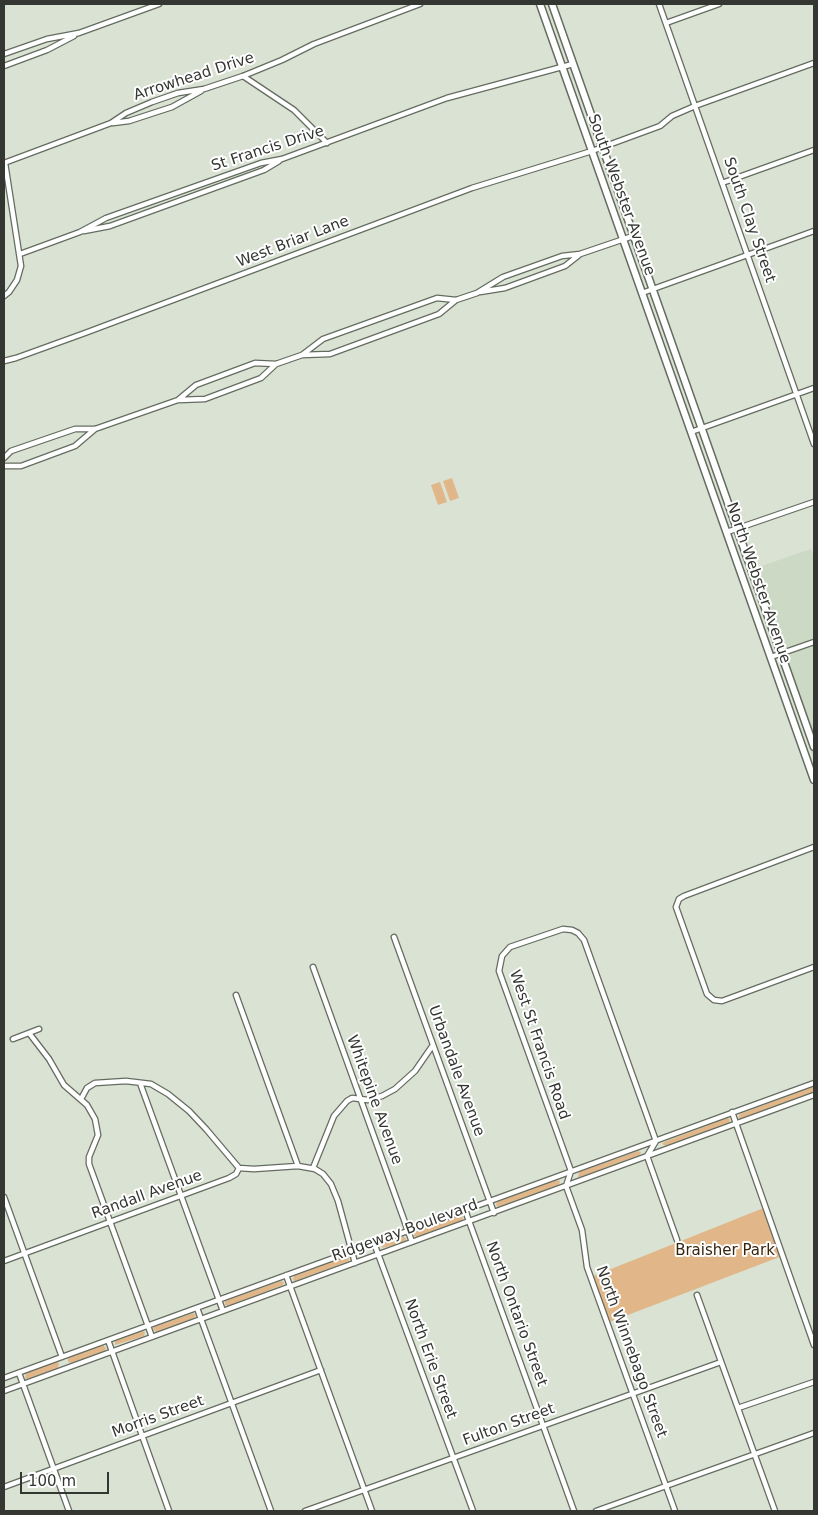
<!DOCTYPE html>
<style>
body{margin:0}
#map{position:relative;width:818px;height:1515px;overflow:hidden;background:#d9e2d3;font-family:"DejaVu Sans",sans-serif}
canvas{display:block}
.frame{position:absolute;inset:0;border:5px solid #333631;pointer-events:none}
.scale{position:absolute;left:20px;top:1472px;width:89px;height:22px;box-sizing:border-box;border:2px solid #333631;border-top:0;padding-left:6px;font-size:15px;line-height:18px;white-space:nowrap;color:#333631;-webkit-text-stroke:4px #fff;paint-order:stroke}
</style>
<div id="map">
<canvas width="818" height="1515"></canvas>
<div class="frame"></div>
<div class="scale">100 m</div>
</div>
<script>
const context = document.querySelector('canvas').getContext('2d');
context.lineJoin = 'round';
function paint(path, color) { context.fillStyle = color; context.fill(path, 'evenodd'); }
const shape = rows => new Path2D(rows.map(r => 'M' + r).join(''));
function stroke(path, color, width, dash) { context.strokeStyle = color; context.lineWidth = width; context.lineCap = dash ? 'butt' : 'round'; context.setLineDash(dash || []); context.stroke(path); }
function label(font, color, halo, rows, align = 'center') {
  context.font = font + ' "DejaVu Sans",sans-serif'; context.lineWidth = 4; context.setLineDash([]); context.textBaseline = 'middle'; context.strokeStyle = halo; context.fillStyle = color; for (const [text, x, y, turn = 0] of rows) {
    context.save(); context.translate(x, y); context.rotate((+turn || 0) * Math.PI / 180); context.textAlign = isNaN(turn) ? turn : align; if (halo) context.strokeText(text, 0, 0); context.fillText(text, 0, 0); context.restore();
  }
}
const built = shape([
 [811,549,814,558,814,760,747,571]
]);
const green = shape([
 [452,478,459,498,450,501,443,481],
 [440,482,447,502,438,505,431,485],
 [814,1086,814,1092,742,1119,738,1118,740,1114],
 [727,1118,730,1119,729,1123,666,1146,662,1144,664,1142],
 [638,1151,641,1152,640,1155,580,1177,578,1177,579,1172],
 [556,1180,560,1181,559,1185,498,1207,496,1205,497,1202],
 [766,1207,782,1256,607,1323,591,1277],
 [461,1215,463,1217,462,1221,417,1237,414,1236,415,1232],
 [403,1236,406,1239,405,1242,382,1248,383,1243],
 [345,1257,349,1258,349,1261,295,1281,293,1280,294,1276],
 [281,1281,284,1282,283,1285,228,1306,225,1305,225,1301],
 [193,1313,196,1315,194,1318,156,1332,153,1329,154,1327],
 [142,1331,145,1332,144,1336,115,1345,115,1341],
 [103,1345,106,1348,105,1351,71,1363,68,1362,68,1358],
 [56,1362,59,1363,58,1368,27,1379,25,1378,26,1373]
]);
const minor = shape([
 [659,4,814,444],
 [666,23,719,4],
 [4,54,47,39,79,33,159,4],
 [4,66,47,50,74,36],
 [243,76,294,110,327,143],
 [113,123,129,121,172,107,201,91],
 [4,163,111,123,126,113,152,102,178,93,204,89,243,76,282,60,314,44,420,4],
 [722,183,814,150],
 [84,231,110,226,264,170,279,161],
 [20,254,80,232,106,218,261,163,282,159,447,98,573,64],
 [480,292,505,288,565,266,579,255],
 [642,293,814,231],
 [4,296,9,292,17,280,21,266,5,163],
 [302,355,330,354,439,314,456,300],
 [4,361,16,358,85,333,472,188,592,151,641,133,660,126,672,116,695,106,814,63],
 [179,400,205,399,261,378,276,364],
 [691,432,814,388],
 [4,458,11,451,75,429,95,429,178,400,196,385,255,363,276,364,302,355,323,339,437,298,456,300,477,293,503,277,562,256,580,254,633,236],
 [4,466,21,466,75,446,95,429],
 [727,532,814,502],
 [771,657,814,642],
 [814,847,684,896,679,899,676,907,707,994,714,1000,722,1001,814,967],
 [394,937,494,1213],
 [313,967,412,1242],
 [236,995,298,1166],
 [29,1033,49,1059,64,1085,87,1105,95,1119,98,1135,89,1157,89,1164,152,1337],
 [13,1039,39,1029],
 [140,1083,223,1311],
 [81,1099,87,1088,95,1083,126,1081,151,1084,168,1094,189,1111,206,1129,239,1168],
 [732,1112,814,1345],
 [313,1168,334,1116,347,1101,352,1098,368,1100,382,1096,395,1089,415,1071,433,1045],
 [4,1197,62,1357],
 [465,1210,574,1511],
 [374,1243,473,1511],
 [4,1261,229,1178,236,1174,239,1168,254,1169,298,1166,315,1169,323,1174,331,1184,338,1201,355,1263],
 [286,1275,372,1511],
 [697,1295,775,1511],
 [197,1308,271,1511],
 [108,1340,169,1511],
 [19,1373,69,1511],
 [4,1378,814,1083],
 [4,1391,814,1095],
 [738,1408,814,1382],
 [4,1487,321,1370],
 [305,1511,721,1362],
 [596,1511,814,1433],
 [675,1511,587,1267,582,1230,566,1186,571,1171,499,971,502,956,510,947,563,929,572,930,578,933,584,940,656,1141,647,1156,677,1240]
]);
const secondary = shape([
 [540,4,814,780],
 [552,4,814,747]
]);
const streetNames = [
 ["Arrowhead Drive",194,77,-18],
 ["St Francis Drive",268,149,-18],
 ["South Webster Avenue",621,195,70],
 ["South Clay Street",749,220,71],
 ["West Briar Lane",293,242,-21],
 ["North Webster Avenue",758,583,71],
 ["West St Francis Road",539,1045,71],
 ["Urbandale Avenue",456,1071,70],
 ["Whitepine Avenue",374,1100,70],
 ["Randall Avenue",147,1195,-20],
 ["Ridgeway Boulevard",405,1231,-20],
 ["North Ontario Street",516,1314,70],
 ["North Winnebago Street",631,1352,70],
 ["North Erie Street",430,1359,70],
 ["Morris Street",158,1417,-20],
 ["Fulton Street",509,1425,-20]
];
const parkNames = [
 ["Braisher Park",725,1251]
];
paint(built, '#ccd9c4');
paint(green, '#e1b789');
stroke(minor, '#646c60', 7);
stroke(secondary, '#646c60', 9);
stroke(minor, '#fff', 4.5);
stroke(secondary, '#fff', 6);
label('15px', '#333631', '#fff', streetNames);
label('15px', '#38240c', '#fff', parkNames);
</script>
